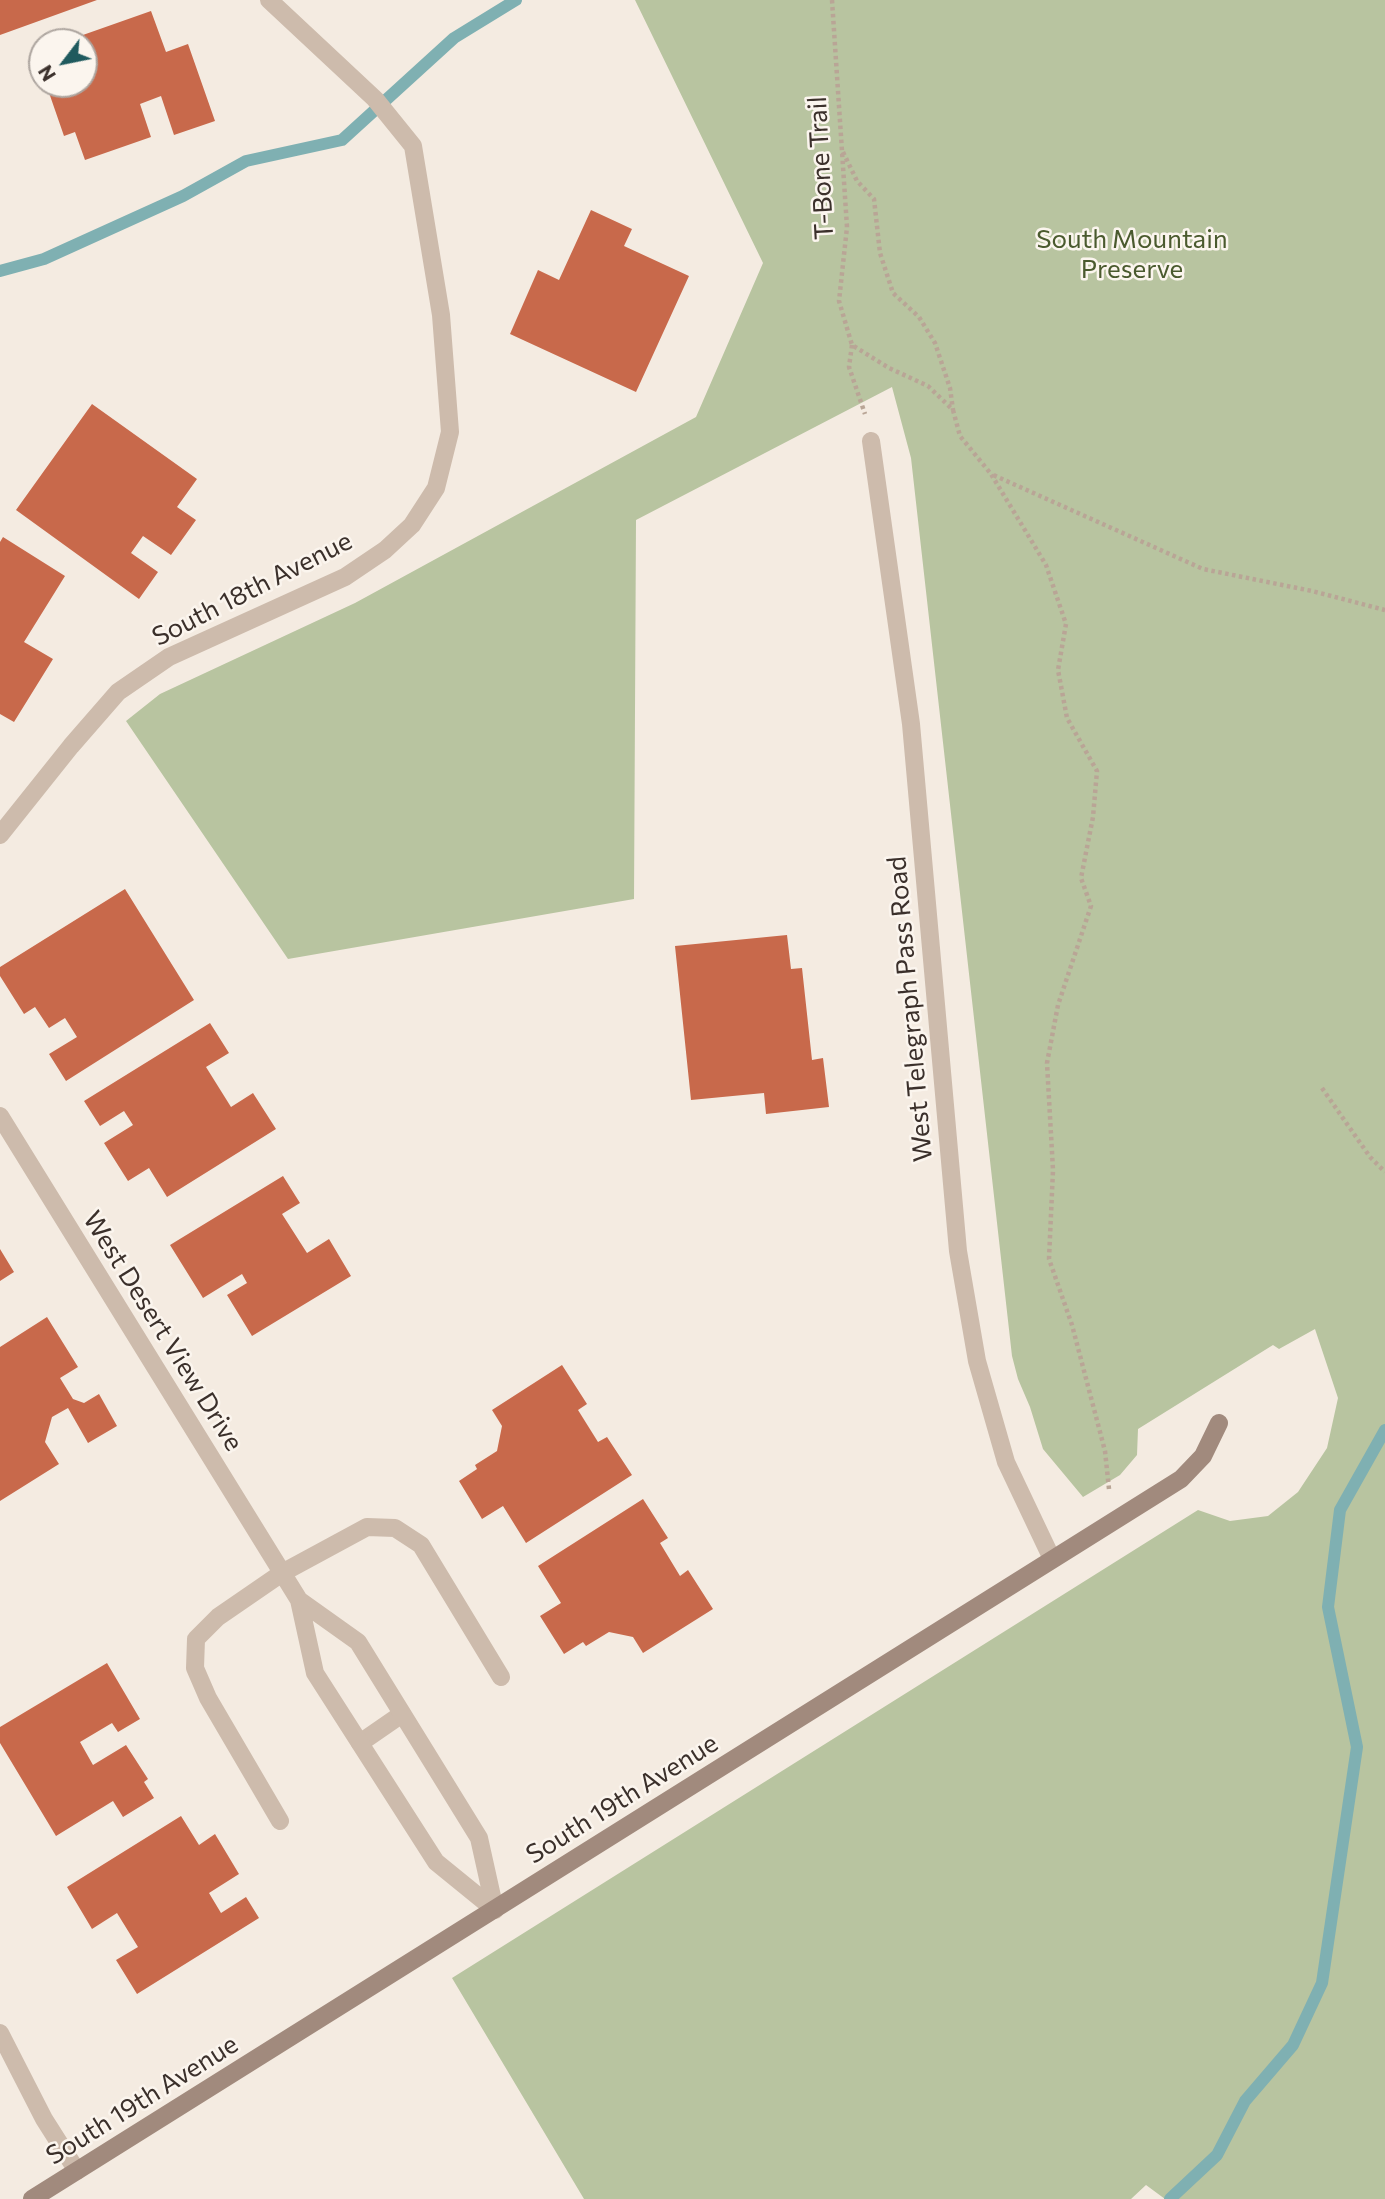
<!DOCTYPE html>
<style>
body{margin:0}
#map{position:relative;width:1385px;height:2199px;overflow:hidden;background:#f4ebe1;font-family:Commissioner,sans-serif}
canvas{display:block}
.north{position:absolute;left:28px;top:28px;width:70px;height:70px;box-sizing:border-box;background:#fbf5ee;border:2px solid #aea6a0;border-radius:50%;rotate:238deg;font-size:19px;font-weight:700;line-height:28px;text-align:center;color:#3b302b}
.north::after{content:'';display:block;margin:auto;width:24px;height:32px;background:#1f5a5e;clip-path:polygon(50% 0,100% 100%,50% 72%,0 100%)}
</style>
<div id="map">
<canvas width="1385" height="2199"></canvas>
<div class="north">N</div>
</div>
<script>
const context = document.querySelector('canvas').getContext('2d');
context.lineJoin = 'round';
function paint(path, color) { context.fillStyle = color; context.fill(path, 'evenodd'); }
const shape = rows => new Path2D(rows.map(r => 'M' + r).join(''));
function stroke(path, color, width, dash) { context.strokeStyle = color; context.lineWidth = width; context.lineCap = dash ? 'butt' : 'round'; context.setLineDash(dash || []); context.stroke(path); }
function label(font, color, halo, rows, align = 'center') {
  context.font = font + ' Commissioner,sans-serif'; context.lineWidth = 5; context.setLineDash([]); context.textBaseline = 'middle'; context.strokeStyle = halo; context.fillStyle = color; for (const [text, x, y, turn = 0] of rows) {
    context.save(); context.translate(x, y); context.rotate((+turn || 0) * Math.PI / 180); context.textAlign = isNaN(turn) ? turn : align; if (halo) context.strokeText(text, 0, 0); context.fillText(text, 0, 0); context.restore();
  }
}
const green = shape([
 [635,0,1385,0,1385,2199,1165,2199,1146,2185,1131,2199,584,2199,452,1978,1198,1510,1230,1521,1268,1516,1298,1492,1327,1448,1338,1398,1315,1329,1279,1349,1273,1345,1138,1429,1137,1455,1120,1475,1083,1497,1043,1449,1030,1407,1018,1379,1012,1356,911,458,892,387,636,520,634,899,288,959,126,721,160,694,355,603,696,417,763,263]
]);
const stream = shape([
 [0,271,44,259,183,196,246,161,342,140,454,38,516,0],
 [1170,2199,1217,2155,1245,2101,1293,2045,1322,1983,1357,1747,1328,1607,1340,1510,1385,1430]
]);
const building = shape([
 [0,0,97,0,0,35],
 [151,11,166,52,188,44,215,121,174,135,161,96,140,104,151,137,85,160,75,132,64,136,46,84,84,84,84,42,63,42],
 [42,49,42,72,35,51],
 [591,210,632,229,624,246,689,276,636,392,510,334,538,270,559,280],
 [92,404,197,479,177,507,196,520,171,555,143,536,131,553,158,572,139,599,16,510],
 [3,537,65,576,24,642,53,659,14,722,0,714,0,542],
 [125,889,194,1000,66,1081,49,1054,77,1037,65,1018,49,1028,35,1007,24,1014,0,976,0,967],
 [787,935,791,969,802,968,812,1060,823,1058,829,1107,766,1114,764,1093,691,1100,675,946],
 [210,1023,229,1053,206,1067,231,1107,253,1093,276,1129,167,1197,149,1168,128,1181,104,1143,133,1125,124,1111,100,1126,84,1101],
 [283,1176,300,1203,282,1214,307,1253,329,1239,351,1276,252,1336,227,1295,247,1283,242,1274,203,1298,170,1245],
 [0,1249,14,1272,0,1281],
 [47,1317,78,1367,60,1378,73,1399,84,1403,99,1394,117,1426,88,1443,68,1408,52,1417,45,1442,59,1464,0,1501,0,1347],
 [562,1365,587,1404,578,1410,598,1442,607,1437,632,1475,526,1543,503,1506,482,1519,459,1481,477,1469,475,1465,497,1451,502,1426,492,1410],
 [643,1499,668,1538,660,1543,680,1576,688,1570,713,1609,643,1653,633,1637,609,1632,586,1646,583,1642,564,1654,540,1616,561,1603,538,1566],
 [107,1663,140,1719,118,1732,112,1723,80,1742,93,1765,126,1745,148,1779,144,1782,154,1798,123,1817,113,1801,56,1836,0,1743,0,1727],
 [181,1816,199,1845,215,1834,239,1874,209,1893,221,1913,246,1897,259,1918,137,1994,116,1960,138,1947,117,1913,92,1929,67,1887]
]);
const path = shape([
 [832,0,847,227,839,301,852,345,889,368,928,386,953,410,960,436,991,474],
 [843,152,857,181,874,199,880,253,893,293,919,317,935,343,950,388,953,410],
 [852,345,849,367,865,414],
 [1322,1088,1370,1157,1385,1172],
 [1109,1489,1105,1451,1072,1325,1049,1259,1053,1170,1047,1063,1058,1005,1091,906,1081,878,1093,817,1097,771,1067,718,1058,670,1066,624,1046,565,991,474,1203,569,1312,591,1385,610]
]);
const lane = shape([
 [360,1743,402,1714],
 [0,2033,44,2119,77,2171]
]);
const street = shape([
 [871,441,911,724,958,1251,977,1361,1006,1462,1052,1559],
 [0,835,71,746,118,692,169,657,345,577,385,550,412,525,436,488,450,432,441,315,413,146,375,99,269,0],
 [0,1116,299,1600,315,1673,436,1862,495,1910],
 [299,1600,358,1642,479,1838,495,1910],
 [280,1821,208,1698,195,1668,196,1639,218,1617,282,1573,367,1527,395,1528,421,1545,501,1677]
]);
const secondary = shape([
 [32,2199,1181,1479,1203,1456,1219,1423]
]);
const streetNames = [
 ["T-Bone Trail",821,168,-93],
 ["South 18th Avenue",252,589,-27],
 ["West Telegraph Pass Road",910,1009,-95],
 ["West Desert View Drive",163,1331,58],
 ["South 19th Avenue",622,1799,-32],
 ["South 19th Avenue",142,2100,-32]
];
const parkNames = [
 ["South Mountain",1132,239],
 ["Preserve",1132,269]
];
paint(green, '#b8c4a0');
stroke(stream, '#7fb0b2', 12);
paint(building, '#c8694b');
stroke(path, '#b9a596', 4.5, [3.5, 3.5]);
stroke(lane, '#cdbbac', 18);
stroke(street, '#cdbbac', 18);
stroke(secondary, '#a18a7d', 18);
label('26px', '#3b302b', '#fbf5ee', streetNames);
label('26px', '#4a5a2e', '#fbf5ee', parkNames);
</script>
